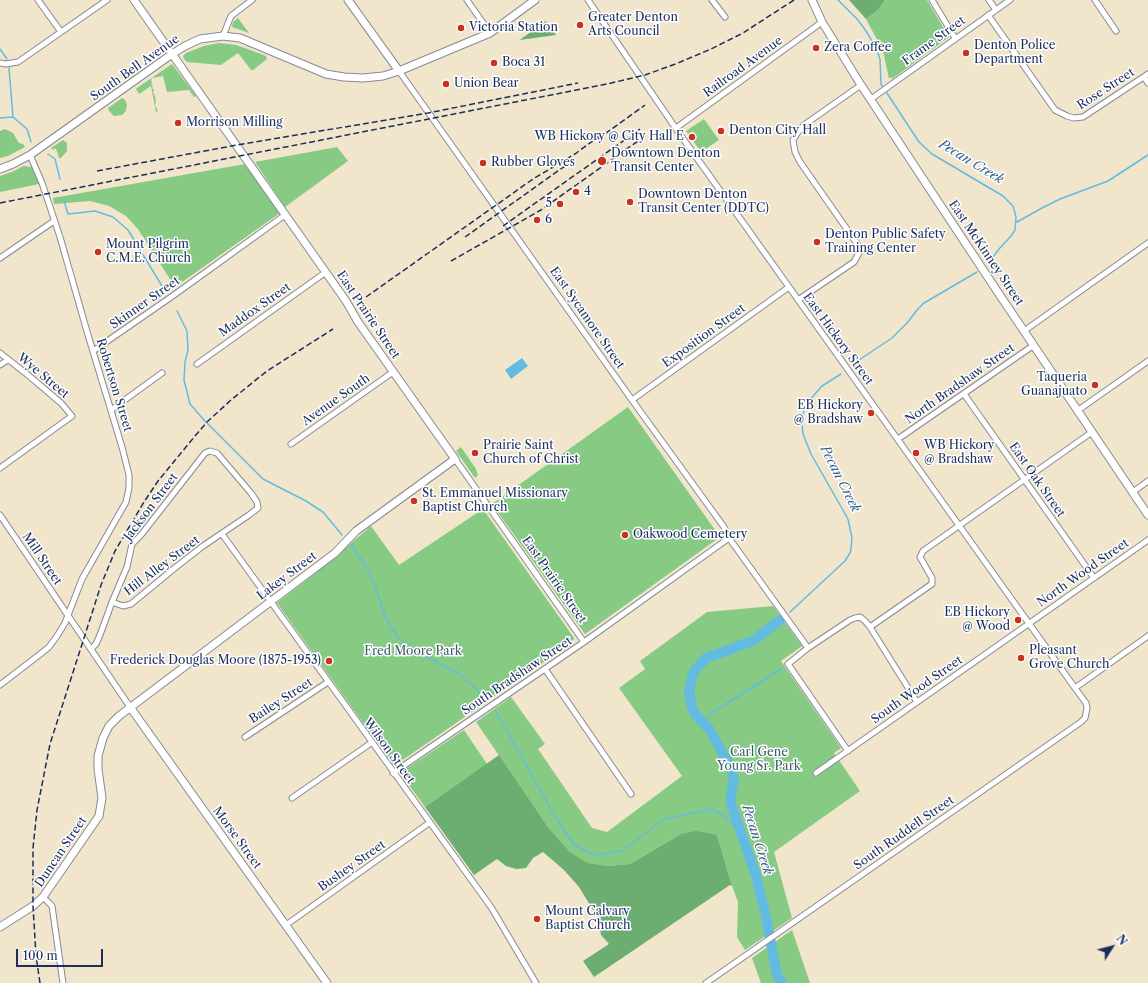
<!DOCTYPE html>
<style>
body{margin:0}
#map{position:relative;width:1148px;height:983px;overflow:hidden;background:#f1e6cc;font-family:"Libre Caslon Text",serif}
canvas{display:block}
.north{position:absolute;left:1092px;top:927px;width:40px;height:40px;-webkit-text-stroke:3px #fff;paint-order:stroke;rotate:54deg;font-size:11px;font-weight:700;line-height:16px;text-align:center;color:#1b2f5e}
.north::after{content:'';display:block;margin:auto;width:14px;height:18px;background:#1b2f5e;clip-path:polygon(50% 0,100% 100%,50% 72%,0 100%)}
.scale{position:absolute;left:16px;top:949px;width:87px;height:18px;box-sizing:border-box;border:2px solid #1b2f5e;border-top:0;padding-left:5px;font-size:12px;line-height:14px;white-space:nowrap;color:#1b2f5e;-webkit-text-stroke:3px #fff;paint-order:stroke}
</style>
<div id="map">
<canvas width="1148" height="983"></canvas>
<div class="north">N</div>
<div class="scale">100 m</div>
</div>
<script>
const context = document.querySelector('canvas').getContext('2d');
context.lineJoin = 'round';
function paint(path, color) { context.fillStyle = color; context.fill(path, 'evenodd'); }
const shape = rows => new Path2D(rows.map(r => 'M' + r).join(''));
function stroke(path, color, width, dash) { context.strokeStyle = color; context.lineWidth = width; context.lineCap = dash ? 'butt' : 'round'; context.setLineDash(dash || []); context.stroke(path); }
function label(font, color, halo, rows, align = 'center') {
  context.font = font + ' "Libre Caslon Text",serif'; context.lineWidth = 3; context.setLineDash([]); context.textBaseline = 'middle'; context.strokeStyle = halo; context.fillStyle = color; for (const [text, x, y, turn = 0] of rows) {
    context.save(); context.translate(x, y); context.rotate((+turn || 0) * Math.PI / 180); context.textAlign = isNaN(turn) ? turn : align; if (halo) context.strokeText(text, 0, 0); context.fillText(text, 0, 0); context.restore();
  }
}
const green = shape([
 [885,0,927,0,949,37,892,79,891,77,889,79,883,51,866,19,878,10],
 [238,18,249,33,232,27,233,22],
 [219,43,236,45,253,51,266,56,267,59,253,70,251,70,238,53,221,65,187,62,184,59,183,56,186,53,204,46],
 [172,64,196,96,194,97,189,90,167,92,163,76,152,78,151,80,152,82,151,84,153,86,152,88,154,90,153,92,156,99,155,101,156,102,155,105,158,111,156,112,151,86,139,94,136,89,137,88],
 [122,98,125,100,127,104,126,111,122,115,114,116,109,111,108,108],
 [704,119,719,140,701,152,686,131],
 [5,129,13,133,19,143,23,144,25,147,8,156,0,158,0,131],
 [63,140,67,143,67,151,61,158,59,158,57,151,55,148,53,150,51,148],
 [337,147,348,161,285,207,255,162],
 [245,164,280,213,175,287,138,229,126,216,109,206,90,201,54,204,53,198],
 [23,166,32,167,39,184,0,192,0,176,14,171],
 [628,407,720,537,585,634,492,504],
 [461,447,476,469,478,475,475,478,456,451],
 [483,509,574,638,573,642,394,766,277,603,317,572,371,526,399,565],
 [773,606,802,646,781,661,841,748,834,753,860,791,774,852,792,918,745,950,737,937,738,902,732,886,717,835,681,834,630,864,608,866,588,863,570,852,548,827,476,722,511,697,545,744,538,749,592,828,607,832,682,776,619,688,645,669,640,661,707,612],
 [464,730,487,764,425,807,400,773],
 [792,930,810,983,761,983,752,958]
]);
const forest = shape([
 [849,0,885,0,878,10,866,19],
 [546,21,556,35,520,40,521,39],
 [499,755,548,827,570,852,588,863,608,866,630,864,681,834,696,831,717,835,732,886,730,885,594,977,583,961,609,944,601,935,598,918,579,887,564,870,543,852,533,858,526,868,516,869,506,866,497,859,474,875,425,807]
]);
const water = shape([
 [522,358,528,366,511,379,505,370]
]);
const stream = shape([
 [838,0,858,20,866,31,876,48,880,59,881,84,919,142,932,154,1003,196,1013,206,1016,217,1015,230,1011,236,999,249,988,264],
 [0,49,7,59],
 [9,68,13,117],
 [0,118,13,117,27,129,31,142],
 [48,154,55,159,60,179],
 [64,201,68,214,95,211,113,217,128,230,165,291],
 [1017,222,1042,208,1060,199,1108,181,1148,155],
 [177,311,187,331,188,350,185,362,184,380,190,404,204,420,263,479,306,501,323,512,342,535],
 [853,364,892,338,908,322,917,310,924,303,977,272],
 [351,545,366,566,373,580,385,616,391,627,399,638,413,649,459,674,486,698],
 [790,612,845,561,850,553,851,549,852,538,848,519,811,454,803,434,802,424,804,410,808,402,822,386,841,374],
 [496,712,558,821,574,845,594,855,622,851,665,819,712,809,723,815,740,832],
 [705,723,706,719,712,713,781,669]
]);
const river = shape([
 [780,620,753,641,706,658,695,670,692,677,689,693,692,707,695,714,709,729,731,768,734,782,731,793,731,804,756,876,766,917,776,970,777,975,782,983]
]);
const street = shape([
 [38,0,61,32],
 [467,0,490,33],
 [588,0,679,133,789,287,1075,688,1086,703,1087,708,1085,718,1081,722,706,983],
 [712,0,725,17],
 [932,0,955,38],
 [989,0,996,10],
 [1095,0,1116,31],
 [988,15,1055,110,1067,116,1074,118,1083,117,1148,74],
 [223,36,231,16,252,0],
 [0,63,6,64,18,62,107,0],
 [399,71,632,400,724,527,729,538,808,648],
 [1144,77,1148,83],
 [871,99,1010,0],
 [676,128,822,22],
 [0,258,54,221],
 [798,300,854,262,860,251,858,245,800,162,795,152,793,140,798,132,804,125,861,85],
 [1024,331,1148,243],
 [93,351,174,295,285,215],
 [0,353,28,375,61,403,72,416,0,468],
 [197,364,326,272],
 [0,365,8,360],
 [964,394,1094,578],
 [632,400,789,287],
 [111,410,162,373],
 [1077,411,1148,361],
 [898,439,1034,345],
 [291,444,393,372],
 [455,459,584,642],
 [1133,492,1148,481],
 [0,515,130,707],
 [222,534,491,907,536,983],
 [870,627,932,584,932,578,920,557,923,551,1092,432],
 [91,649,96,644,100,635,112,602,127,567,132,544,141,535,205,453,210,451,217,453,251,493,257,502,258,508,249,515,203,546,176,567,131,604,123,606,112,602],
 [545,669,631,794],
 [0,685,39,655,49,647,57,636,65,623,82,579,126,502,129,488,129,475,122,447,88,335,60,237,42,183,30,155],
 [1075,688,1148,636],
 [245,737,328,682],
 [848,751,788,664,808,648,850,620,855,618,860,617,865,621,870,627,917,702],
 [393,773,584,642,729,538],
 [816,773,1148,540],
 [292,798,371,743],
 [43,897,52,906,63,983],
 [286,925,429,823]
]);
const secondary = shape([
 [348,0,399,71],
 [812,0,822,22,861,85,999,294,1148,515],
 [0,169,13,164,30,155,172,54,185,46,200,39,223,36,240,38,326,74,344,77,363,78,383,76,399,71,490,33,535,0],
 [130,707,327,983],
 [0,927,33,906,43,897,99,816,102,798,98,769,98,756,103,738,109,726,119,716,335,553,356,531,455,459,358,322,346,301,134,0]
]);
const rail = shape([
 [598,139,645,105],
 [97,171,237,145,428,113,578,83],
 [0,203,607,84,645,75,678,63,711,49,743,33,794,0],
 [503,226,640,129],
 [465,237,572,161],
 [451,261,541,210,645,136],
 [366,297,533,179,575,154,602,134],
 [40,983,36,956,33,906,33,848,37,810,50,744,101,585,115,551,144,502,158,481,195,436,207,422,231,400,267,371,333,329]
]);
const markers = [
 [580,25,4,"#c8321e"],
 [461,28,4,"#c8321e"],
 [816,48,4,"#c8321e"],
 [966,53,4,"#c8321e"],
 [494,63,4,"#c8321e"],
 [446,84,4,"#c8321e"],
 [178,123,4,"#c8321e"],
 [721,131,4,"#c8321e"],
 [692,137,4,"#c8321e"],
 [602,161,5,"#c8321e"],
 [483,163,4,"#c8321e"],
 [576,192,4,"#c8321e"],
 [630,202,4,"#c8321e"],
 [560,204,4,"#c8321e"],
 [537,220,4,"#c8321e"],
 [817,242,4,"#c8321e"],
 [98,252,4,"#c8321e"],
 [1095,385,4,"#c8321e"],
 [871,413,4,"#c8321e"],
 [475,453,4,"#c8321e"],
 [916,453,4,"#c8321e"],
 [414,501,4,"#c8321e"],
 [625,535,4,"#c8321e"],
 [1018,620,4,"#c8321e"],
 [1021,658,4,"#c8321e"],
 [329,661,4,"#c8321e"],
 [537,919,4,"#c8321e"]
];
const poiNames = [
 ["Greater Denton",588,18],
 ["Arts Council",588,32],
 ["Victoria Station",469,28],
 ["Denton Police",974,46],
 ["Department",974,60],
 ["Zera Coffee",824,48],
 ["Boca 31",502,63],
 ["Union Bear",454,84],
 ["Morrison Milling",186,123],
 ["Denton City Hall",729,131],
 ["WB Hickory @ City Hall E",684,137,"right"],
 ["Downtown Denton",611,154],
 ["Transit Center",611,168],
 ["Rubber Gloves",491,163],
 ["4",584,192],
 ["Downtown Denton",638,195],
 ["Transit Center (DDTC)",638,209],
 ["5",552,204,"right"],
 ["6",545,220],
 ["Denton Public Safety",825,235],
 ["Training Center",825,249],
 ["Mount Pilgrim",106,245],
 ["C.M.E. Church",106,259],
 ["Taqueria",1087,378,"right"],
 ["Guanajuato",1087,392,"right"],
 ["EB Hickory",863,406,"right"],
 ["@ Bradshaw",863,420,"right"],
 ["Prairie Saint",483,446],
 ["Church of Christ",483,460],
 ["WB Hickory",924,446],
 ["@ Bradshaw",924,460],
 ["St. Emmanuel Missionary",422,494],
 ["Baptist Church",422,508],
 ["Oakwood Cemetery",633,535],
 ["EB Hickory",1010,613,"right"],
 ["@ Wood",1010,627,"right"],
 ["Pleasant",1029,651],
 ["Grove Church",1029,665],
 ["Frederick Douglas Moore (1875-1953)",321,661,"right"],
 ["Mount Calvary",545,912],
 ["Baptist Church",545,926]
];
const streetNames = [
 ["Frame Street",934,41,-36],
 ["Railroad Avenue",743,67,-36],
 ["South Bell Avenue",135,68,-35],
 ["Rose Street",1106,89,-33],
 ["East McKinney Street",986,253,56],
 ["Skinner Street",145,303,-35],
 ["Maddox Street",255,310,-35],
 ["East Prairie Street",368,315,56],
 ["East Sycamore Street",587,318,55],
 ["Exposition Street",704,336,-36],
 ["East Hickory Street",838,339,54],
 ["Wye Street",43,376,40],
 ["North Bradshaw Street",960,384,-35],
 ["Robertson Street",114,385,73],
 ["Avenue South",336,400,-35],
 ["East Oak Street",1037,480,55],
 ["Jackson Street",151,507,-53],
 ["Mill Street",42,559,56],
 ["Hill Alley Street",162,566,-37],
 ["North Wood Street",1083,573,-35],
 ["Lakey Street",287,576,-37],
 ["East Prairie Street",554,580,55],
 ["South Bradshaw Street",517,676,-34],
 ["South Wood Street",917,690,-35],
 ["Bailey Street",281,701,-33],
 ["Wilson Street",389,751,54],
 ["South Ruddell Street",904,833,-35],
 ["Morse Street",237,838,54],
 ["Duncan Street",61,852,-56],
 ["Bushey Street",352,866,-35]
];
const parkNames = [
 ["Fred Moore Park",413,652],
 ["Carl Gene",759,753],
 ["Young Sr. Park",759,767]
];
const waterNames = [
 ["Pecan Creek",971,162,31],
 ["Pecan Creek",840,479,63],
 ["Pecan Creek",757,840,72]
];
paint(green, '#86ca84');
paint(forest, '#6cae72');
paint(water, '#64bbe1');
stroke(stream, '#64bbe1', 1.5);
stroke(river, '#64bbe1', 10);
stroke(street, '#868a95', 7);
stroke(secondary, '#868a95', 9);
stroke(street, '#fff', 5);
stroke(secondary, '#fff', 7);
stroke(rail, '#1b2f5e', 1.5, [6, 3]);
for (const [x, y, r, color] of markers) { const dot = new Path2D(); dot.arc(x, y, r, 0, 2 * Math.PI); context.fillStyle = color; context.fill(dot); stroke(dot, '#fff', 1.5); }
label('12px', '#1b2f5e', '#fff', poiNames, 'left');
label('12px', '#1b2f5e', '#fff', streetNames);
label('12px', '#3b5e69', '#fff', parkNames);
label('italic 13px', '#35608c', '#fff', waterNames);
</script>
